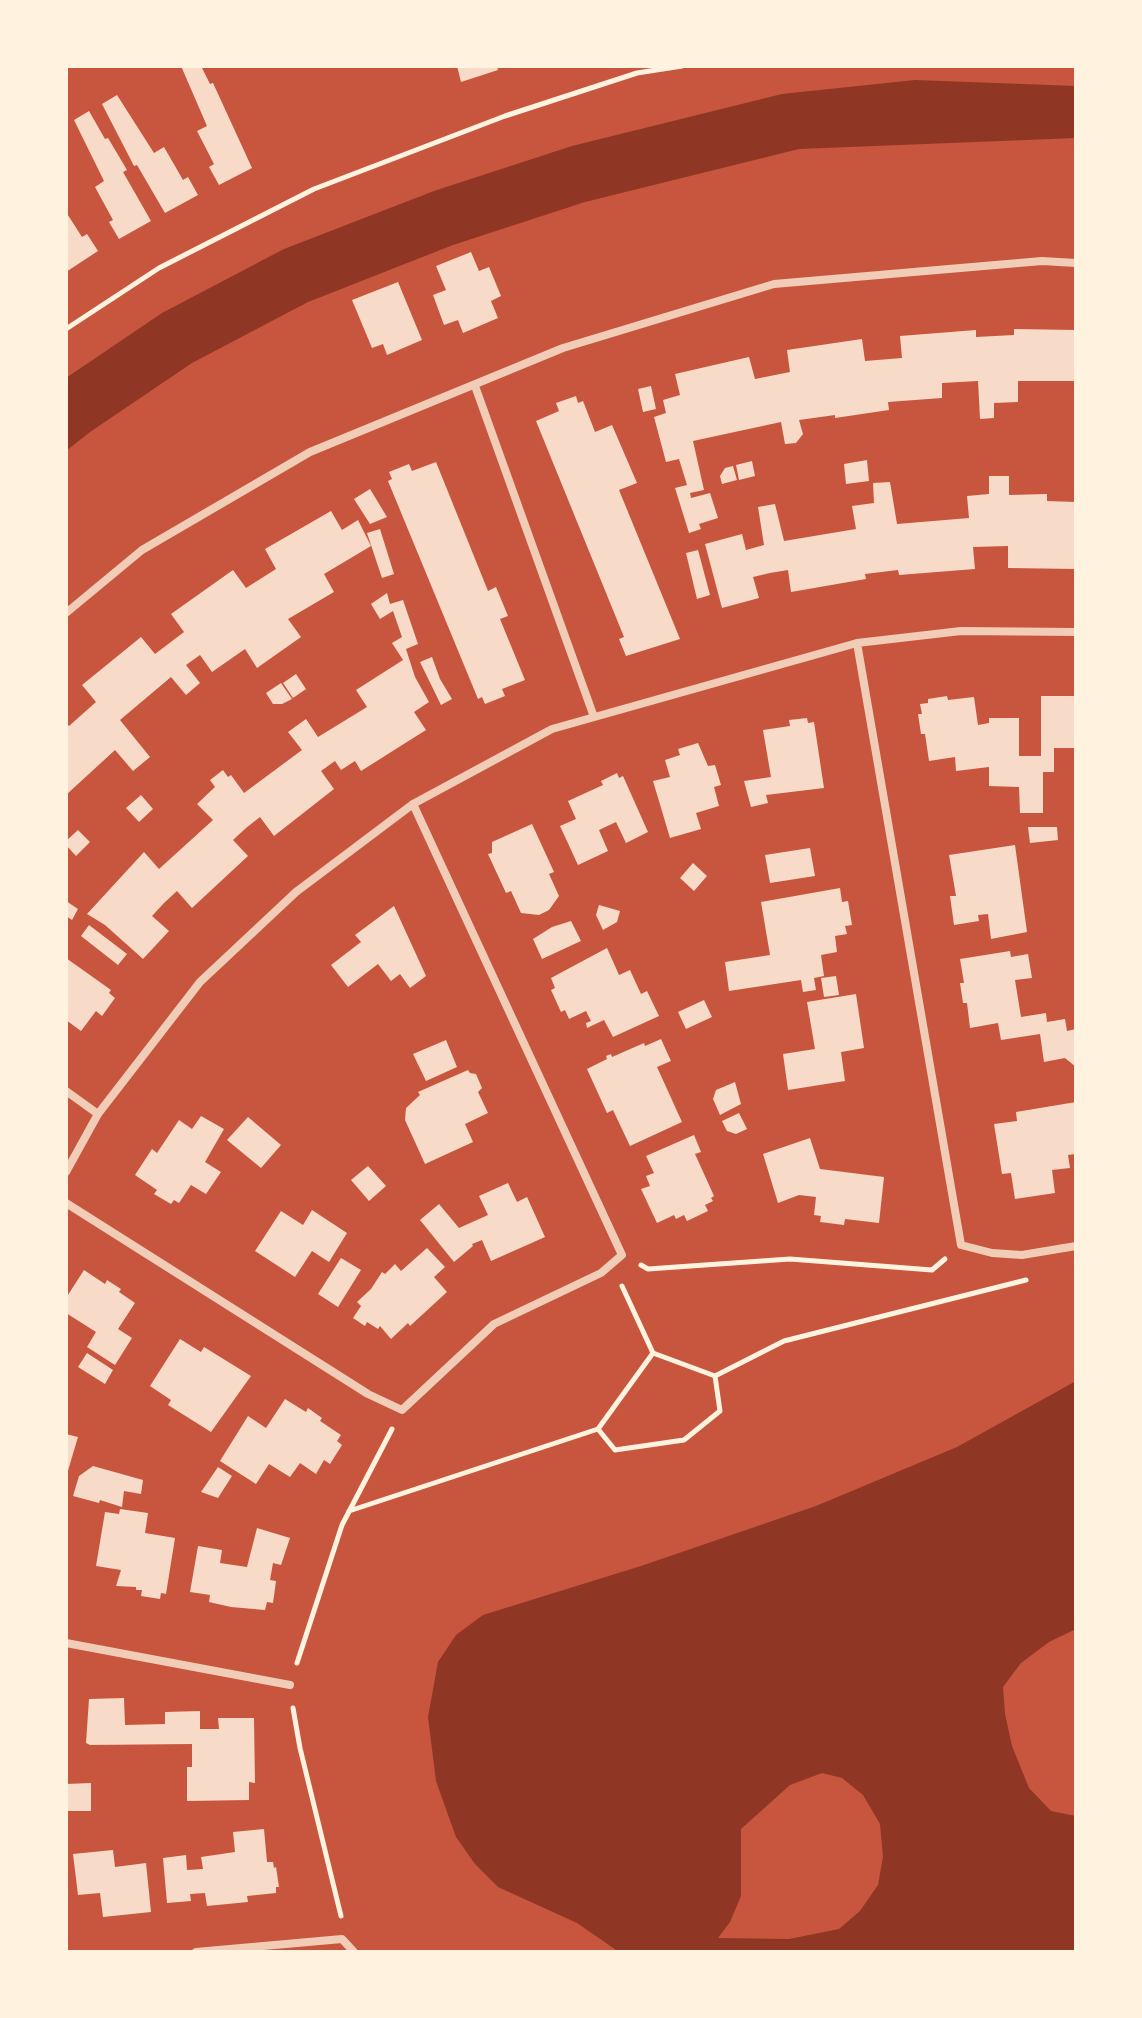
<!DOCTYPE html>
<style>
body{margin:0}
#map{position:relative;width:1142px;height:2018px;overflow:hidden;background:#c8553d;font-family:Signika,sans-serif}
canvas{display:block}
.frame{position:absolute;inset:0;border:68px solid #fff3e0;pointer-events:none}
</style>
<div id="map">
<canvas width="1142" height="2018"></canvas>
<div class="frame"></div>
</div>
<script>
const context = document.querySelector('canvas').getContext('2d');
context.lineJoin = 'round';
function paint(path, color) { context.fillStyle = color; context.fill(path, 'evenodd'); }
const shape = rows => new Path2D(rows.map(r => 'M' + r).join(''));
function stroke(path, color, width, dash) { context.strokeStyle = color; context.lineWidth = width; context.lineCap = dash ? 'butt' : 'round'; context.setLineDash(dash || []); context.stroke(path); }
const water = shape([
 [915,80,1076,86,1076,138,799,149,585,202,453,245,308,302,192,363,90,432,66,451,66,378,162,313,284,249,434,191,572,146,782,94],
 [1076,1381,1076,1629,1049,1642,1021,1663,1003,1687,1005,1714,1012,1746,1029,1788,1051,1811,1076,1816,1076,1952,619,1952,577,1923,498,1887,475,1864,456,1837,436,1781,428,1717,438,1662,456,1635,483,1615,641,1566,816,1506,957,1447],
 [822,1773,842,1778,863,1795,880,1824,883,1857,878,1885,860,1911,839,1929,789,1939,718,1938,730,1922,741,1896,741,1829,790,1785]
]);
const building = shape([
 [181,66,201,66,210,84,213,83,252,168,219,185,209,167,214,164,197,131,207,126],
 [457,66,497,66,498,70,461,82],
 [117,95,154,153,164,147,183,180,188,177,198,195,165,213,137,165,134,166,102,104],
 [89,111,105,139,108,138,127,170,123,172,151,221,119,239,109,222,113,220,95,187,104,181,74,120],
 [66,212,82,237,87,234,98,251,66,272],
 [471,252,479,271,489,267,501,296,491,301,498,318,463,333,458,320,444,325,433,295,446,290,436,266],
 [398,282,422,340,387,355,383,344,372,348,352,300],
 [1014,329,1076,330,1076,381,1018,381,1018,402,994,403,994,418,980,419,978,381,942,383,942,398,888,402,889,410,835,418,835,415,799,420,803,434,796,443,785,444,781,422,693,441,704,490,690,493,691,498,710,493,718,518,699,524,701,529,689,533,675,488,687,485,679,459,666,462,654,417,666,413,663,400,680,395,675,374,749,357,755,379,790,372,787,350,862,339,865,361,902,358,900,336,976,330,976,337,1014,335],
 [651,386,656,409,643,412,638,389],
 [576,396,578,403,583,401,595,432,612,425,637,483,619,490,680,639,626,656,619,639,624,637,536,421,559,411,556,403],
 [867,460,869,481,846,484,844,464],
 [752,461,755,476,739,480,736,465],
 [436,462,488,591,496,587,508,616,500,619,525,680,502,689,505,696,485,704,482,697,478,699,388,481,392,479,389,472,409,464,412,471],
 [733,466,737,480,722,484,720,476,725,468],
 [989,476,1009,476,1009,495,1047,494,1047,501,1076,502,1076,569,1008,568,1008,546,973,547,975,569,899,575,898,570,865,574,866,579,791,592,788,570,770,573,753,577,759,598,722,608,705,544,742,534,746,550,764,545,758,507,775,504,784,541,856,529,852,506,874,503,873,483,890,482,897,524,969,518,967,496,989,494],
 [370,489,387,517,370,524,354,499],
 [331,511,342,530,358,520,371,546,324,574,334,592,288,619,301,637,257,668,245,649,212,672,200,655,186,665,200,683,186,695,171,677,120,720,150,757,133,771,115,750,66,795,66,723,69,726,96,702,82,685,141,637,155,654,184,632,171,614,233,570,246,588,276,569,265,549],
 [380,529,394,574,382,578,367,533],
 [698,550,710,595,697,599,686,553],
 [387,593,390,604,403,600,418,644,406,649,415,677,429,702,414,712,426,730,361,771,355,761,341,770,335,761,321,771,334,789,274,836,260,817,246,828,233,840,248,856,192,908,177,891,164,903,152,916,169,931,143,959,105,925,87,914,144,852,159,869,213,820,197,804,215,787,210,780,223,770,228,777,231,775,244,793,302,750,288,732,306,719,318,737,367,707,356,690,403,660,392,643,402,637,393,611,380,619,371,604],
 [432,657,440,679,452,699,441,705,420,662],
 [296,674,306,689,293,698,283,683],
 [281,683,292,699,282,704,273,704,266,693],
 [947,696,948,700,974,697,978,725,989,723,989,718,1019,718,1019,756,1041,756,1041,696,1076,696,1076,748,1054,748,1054,772,1043,772,1043,813,1020,813,1019,787,989,786,989,767,956,771,955,757,929,761,925,734,921,734,918,714,922,714,920,704,928,703,928,699],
 [807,718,808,723,814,722,824,788,766,795,768,803,751,807,744,781,771,777,763,730,790,726,789,720],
 [698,743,708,766,715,765,721,785,714,787,719,806,696,813,701,829,670,838,653,781,670,777,665,760,680,755,678,749],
 [617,773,619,778,623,776,648,832,626,843,616,822,599,830,608,851,578,865,560,826,576,819,568,801,603,785,601,781],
 [141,795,153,809,139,822,126,808],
 [532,824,554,872,549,874,559,896,549,910,539,915,521,913,511,891,506,893,488,854,492,853,492,842],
 [1028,827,1057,827,1058,840,1030,843],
 [78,830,90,842,76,856,66,845,66,841],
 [1015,845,1027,932,991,939,988,914,978,915,979,921,954,925,950,896,956,896,949,855],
 [810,848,815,876,770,883,765,855],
 [693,863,707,876,694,891,680,878],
 [840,888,842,902,848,901,852,925,845,926,847,934,835,936,837,952,821,955,824,976,814,978,816,990,803,992,801,980,729,991,725,962,770,955,761,902],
 [66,901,78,909,72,920,66,916],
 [599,905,620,911,617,922,603,930,596,915],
 [394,906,426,976,410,988,400,974,391,981,378,964,348,987,331,965,361,942,355,935],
 [571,921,581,941,542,959,533,939,552,927],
 [89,925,127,954,118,965,81,936],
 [607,948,619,975,630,970,641,994,647,991,659,1016,613,1037,604,1020,587,1028,586,1023,591,1021,586,1011,569,1019,565,1010,561,1012,551,990,555,988,551,978],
 [1010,951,1011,957,1028,954,1032,978,1015,980,1021,1017,1046,1013,1047,1022,1065,1019,1067,1031,1076,1029,1076,1067,1065,1058,1044,1062,1040,1034,1001,1040,998,1023,970,1028,967,1003,963,1003,960,983,964,983,960,959],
 [66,958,111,990,109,993,115,998,102,1016,96,1011,81,1031,66,1020],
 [836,976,839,995,824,997,821,978],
 [856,994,864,1048,841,1052,845,1081,788,1090,783,1054,815,1049,807,1002],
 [704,1000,712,1017,686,1029,678,1012],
 [661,1039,671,1061,657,1067,682,1122,630,1146,613,1110,607,1113,587,1069,607,1059,606,1056,611,1054,612,1057,644,1043,645,1046],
 [446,1040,457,1067,426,1081,413,1054],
 [468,1070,470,1073,476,1074,482,1088,478,1092,488,1113,465,1124,473,1142,425,1164,405,1120,406,1108,420,1095,418,1092],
 [735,1082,741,1104,720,1115,713,1099,716,1090],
 [1076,1102,1076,1154,1068,1155,1070,1168,1052,1170,1055,1193,1015,1199,1011,1173,1002,1174,994,1124,1017,1121,1016,1112],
 [739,1113,747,1129,736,1134,727,1131,722,1121],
 [201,1116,224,1129,205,1162,221,1172,206,1194,191,1185,179,1203,174,1200,171,1204,154,1194,157,1190,135,1175,152,1149,157,1153,179,1120,192,1129],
 [248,1117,281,1145,261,1168,227,1140],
 [694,1135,701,1152,695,1154,714,1196,711,1198,713,1201,705,1205,708,1211,687,1221,684,1215,676,1219,674,1215,657,1223,641,1189,650,1186,646,1176,654,1173,646,1156],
 [810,1138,820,1169,884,1177,879,1223,845,1219,844,1225,820,1222,821,1216,814,1215,816,1197,799,1195,778,1203,763,1154],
 [368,1166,386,1186,369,1201,351,1180],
 [508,1183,517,1202,527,1197,545,1237,491,1261,482,1240,472,1244,473,1246,454,1262,420,1220,439,1204,459,1228,488,1215,479,1196],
 [312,1210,347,1233,329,1262,312,1251,295,1277,255,1251,281,1211,303,1225],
 [427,1248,445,1267,434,1277,447,1292,410,1326,408,1323,391,1339,380,1326,378,1329,367,1322,365,1326,353,1318,361,1306,357,1302,371,1289,382,1272,385,1274,395,1264,401,1271],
 [341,1258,361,1270,338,1307,318,1294],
 [84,1270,105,1284,107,1280,121,1289,119,1292,135,1303,118,1329,132,1338,115,1365,87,1347,96,1332,66,1313,66,1298],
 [180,1339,201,1352,204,1347,251,1376,211,1432,168,1405,171,1400,150,1386],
 [87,1353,113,1370,105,1384,78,1367],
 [285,1399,306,1412,308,1408,322,1418,320,1421,341,1435,337,1441,342,1445,330,1464,324,1460,316,1474,300,1463,290,1477,269,1464,256,1484,220,1461,248,1416,266,1428],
 [66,1434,78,1437,67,1474,66,1474],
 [93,1466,143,1480,141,1494,124,1491,122,1507,100,1500,99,1503,73,1496,79,1476],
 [218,1467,232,1476,218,1498,201,1492],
 [120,1509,148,1513,145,1533,175,1538,166,1594,161,1593,160,1599,141,1596,142,1590,136,1590,136,1587,116,1586,121,1570,96,1566,105,1512,119,1514],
 [257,1528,290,1538,281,1565,273,1563,270,1580,276,1581,273,1603,267,1602,265,1610,231,1607,209,1602,210,1595,190,1592,198,1546,222,1550,220,1563,247,1567],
 [124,1698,125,1725,165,1724,165,1712,200,1711,200,1729,219,1729,218,1718,254,1718,255,1783,249,1782,249,1800,187,1801,187,1767,192,1767,192,1744,90,1745,86,1743,89,1699],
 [91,1783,91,1811,66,1811,66,1784],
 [264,1829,267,1862,273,1862,274,1868,276,1867,279,1887,276,1887,276,1893,247,1896,248,1902,207,1906,205,1893,190,1894,191,1901,167,1903,163,1858,186,1855,187,1870,203,1869,201,1857,235,1852,233,1832],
 [113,1850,115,1867,146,1863,151,1912,103,1917,100,1893,78,1895,73,1854]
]);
const path = shape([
 [66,329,159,268,314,189,505,116,637,73,682,66],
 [641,1265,648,1269,790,1259,932,1270,945,1259],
 [653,1353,715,1376],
 [598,1429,653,1353,622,1286],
 [349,1511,598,1429,615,1450,684,1440,720,1411,715,1376,784,1341,1026,1280],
 [297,1663,342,1525,392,1429],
 [293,1708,300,1748,341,1916]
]);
const minor = shape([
 [475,386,594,717],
 [66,613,142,550,310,452,563,348,774,284,1042,261,1076,263],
 [857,643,961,1245,992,1253,1022,1255,1076,1246],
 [66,1091,98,1114],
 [66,1172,98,1114,200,982,296,892,413,804,552,729,857,643,961,631,1076,632],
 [66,1203,368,1394,402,1410,494,1324,601,1273,622,1255,413,804],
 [66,1643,290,1685],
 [196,1952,342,1939,354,1952]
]);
paint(water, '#8f3625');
paint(building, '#f7dbc8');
stroke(path, '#fff3e0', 5);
stroke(minor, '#f1ccb7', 8);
</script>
